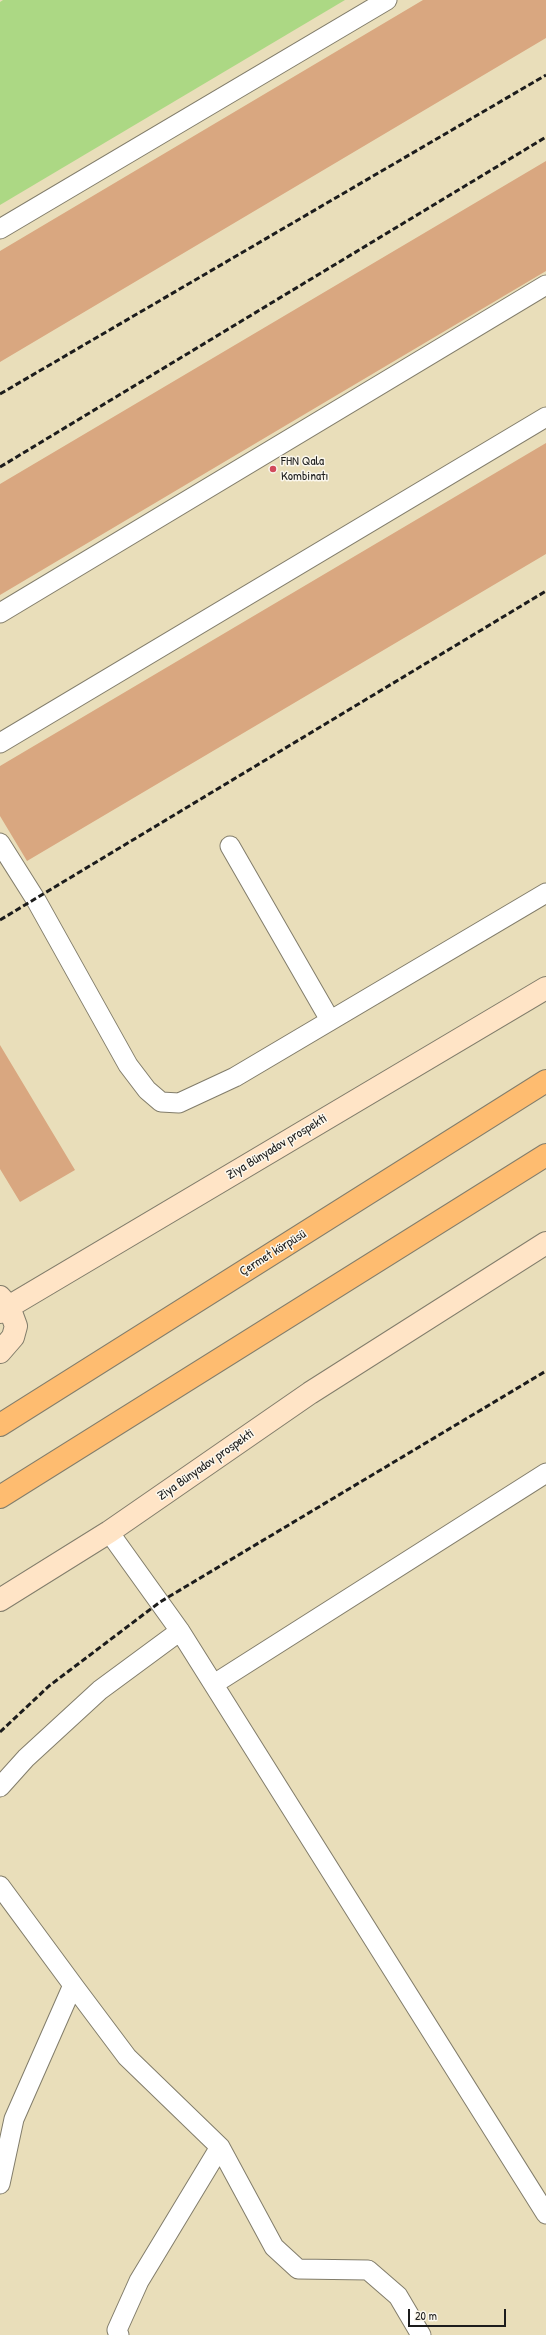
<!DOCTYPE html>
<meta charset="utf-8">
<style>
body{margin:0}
#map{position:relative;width:546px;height:2335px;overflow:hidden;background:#e9deba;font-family:"Patrick Hand",sans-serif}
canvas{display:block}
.scale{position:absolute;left:408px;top:2309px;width:98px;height:18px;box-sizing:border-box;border:2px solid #1c1c1c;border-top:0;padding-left:5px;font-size:12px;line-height:14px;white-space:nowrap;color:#1c1c1c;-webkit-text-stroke:3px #fbf7ec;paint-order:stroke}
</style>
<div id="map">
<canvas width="546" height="2335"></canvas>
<div class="scale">20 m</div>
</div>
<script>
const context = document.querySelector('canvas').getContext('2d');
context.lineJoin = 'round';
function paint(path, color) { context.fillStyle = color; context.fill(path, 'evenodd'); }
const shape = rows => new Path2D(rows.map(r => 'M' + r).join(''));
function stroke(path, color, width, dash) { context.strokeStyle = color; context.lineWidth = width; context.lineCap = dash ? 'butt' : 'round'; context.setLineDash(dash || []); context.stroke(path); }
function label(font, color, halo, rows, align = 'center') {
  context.font = font + ' "Patrick Hand",sans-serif'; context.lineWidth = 3; context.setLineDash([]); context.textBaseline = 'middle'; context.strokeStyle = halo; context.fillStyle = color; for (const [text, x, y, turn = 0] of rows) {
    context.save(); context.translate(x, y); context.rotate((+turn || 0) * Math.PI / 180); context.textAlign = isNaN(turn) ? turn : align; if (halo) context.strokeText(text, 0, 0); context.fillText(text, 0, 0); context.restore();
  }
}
const green = shape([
 [3,0,345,0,0,205,0,2]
]);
const building = shape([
 [423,0,546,0,546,38,0,362,0,251],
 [546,161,546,271,0,595,0,484],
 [546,443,546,554,27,861,0,816,0,766],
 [0,1045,75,1170,20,1202,0,1169]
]);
const lane = shape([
 [0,229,387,0],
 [0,613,546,285],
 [0,743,546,417],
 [0,843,36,900,128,1065,147,1090,161,1102,179,1103,235,1077,546,893],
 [230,846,330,1020],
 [109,1532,180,1631,546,2214],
 [214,1684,546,1473],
 [0,1787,26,1758,100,1690,180,1631],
 [0,1886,73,1985,14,2119,0,2184],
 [73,1985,127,2057,220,2147,274,2247,298,2269,368,2270,398,2296,421,2335],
 [119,2335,117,2330,139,2281,220,2147]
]);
const secondary = shape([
 [0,1297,9,1307,16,1326,13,1337,0,1352],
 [0,1312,546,988],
 [0,1600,109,1532,310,1393,546,1243]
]);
const primary = shape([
 [0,1425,546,1081],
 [0,1497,546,1155]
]);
const rail = shape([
 [0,394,546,75],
 [0,467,546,137],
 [0,920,546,591],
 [0,1732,49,1686,160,1602,546,1371]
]);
const markers = [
 [273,469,4,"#d1495b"]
];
const poiNames = [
 ["FHN Qala",281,462],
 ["Kombinatı",281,477]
];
const streetNames = [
 ["Ziya Bünyadov prospekti",277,1147,-31],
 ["Çermet körpüsü",273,1253,-32],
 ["Ziya Bünyadov prospekti",206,1465,-35]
];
paint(green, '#acd884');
paint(building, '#d9a780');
stroke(lane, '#827d6b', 21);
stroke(secondary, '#827d6b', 24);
stroke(primary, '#827d6b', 24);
stroke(lane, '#fff', 19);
stroke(secondary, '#ffe4c6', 22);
stroke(primary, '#febc70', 22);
stroke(rail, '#1c1c1c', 3, [6, 3]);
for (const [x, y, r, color] of markers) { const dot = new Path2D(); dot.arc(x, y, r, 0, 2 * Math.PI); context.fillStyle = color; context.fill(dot); stroke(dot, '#fbf7ec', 1.5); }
label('13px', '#1c1c1c', '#fbf7ec', poiNames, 'left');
label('13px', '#1c1c1c', '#fbf7ec', streetNames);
</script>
